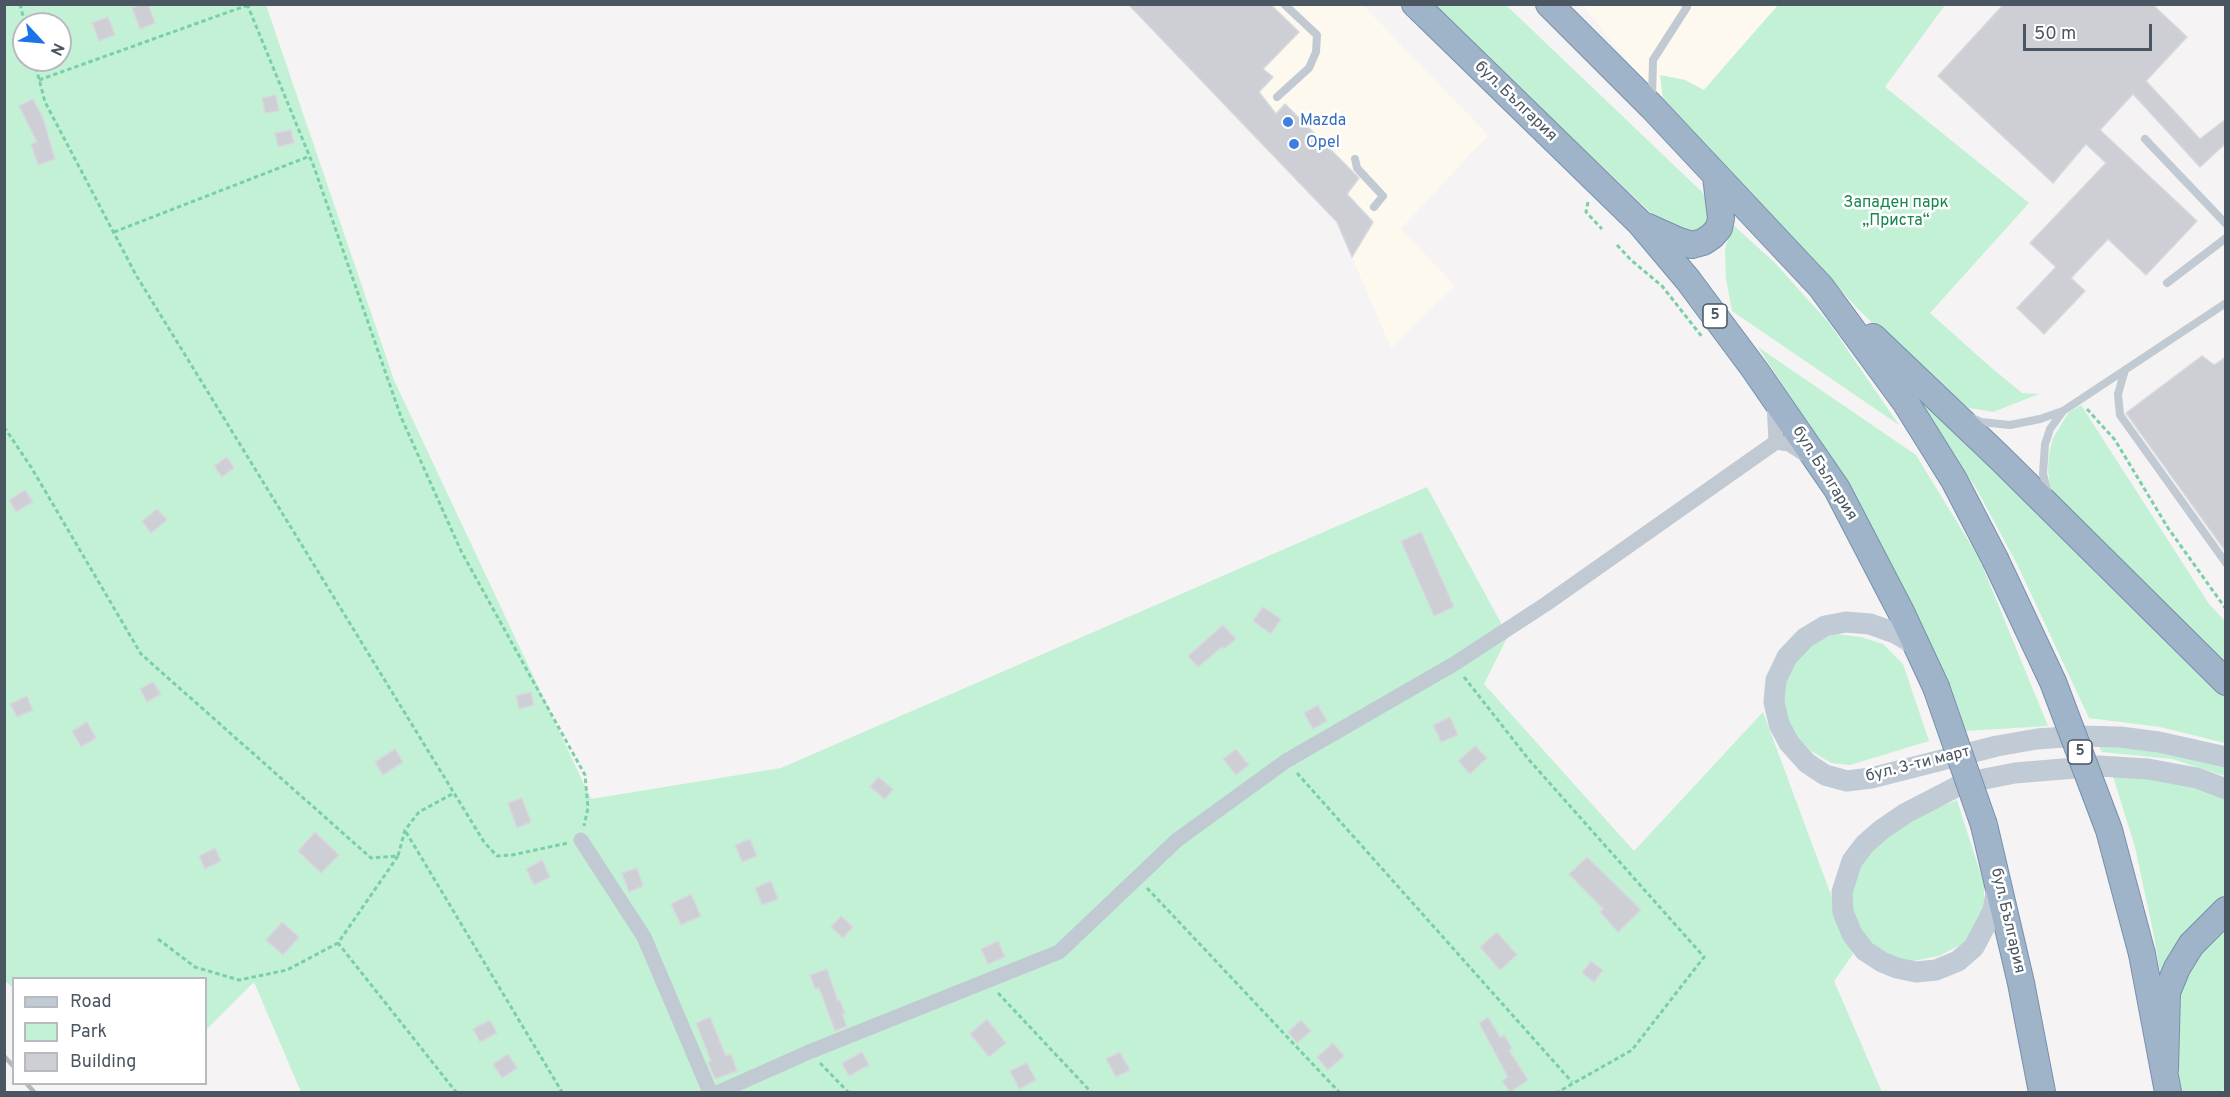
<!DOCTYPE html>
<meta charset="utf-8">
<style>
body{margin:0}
#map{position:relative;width:2230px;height:1097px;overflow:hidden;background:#f5f3f3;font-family:Overpass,sans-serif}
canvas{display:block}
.frame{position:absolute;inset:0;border:6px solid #4a5661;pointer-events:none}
.legend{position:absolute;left:12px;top:977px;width:195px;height:108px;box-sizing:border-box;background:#fff;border:2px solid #b7bbc0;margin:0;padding:8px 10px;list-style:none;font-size:18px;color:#4a5661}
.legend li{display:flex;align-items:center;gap:12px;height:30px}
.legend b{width:30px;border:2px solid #b7bbc0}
.north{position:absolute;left:12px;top:12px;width:60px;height:60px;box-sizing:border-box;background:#fff;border:2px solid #b7bbc0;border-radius:50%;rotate:116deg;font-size:16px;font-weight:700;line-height:24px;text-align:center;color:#4a5661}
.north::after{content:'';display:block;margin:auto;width:21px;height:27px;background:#1a73e8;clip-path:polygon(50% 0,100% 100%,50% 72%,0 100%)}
.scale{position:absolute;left:2023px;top:24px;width:129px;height:27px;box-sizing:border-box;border:3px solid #4a5661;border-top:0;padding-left:8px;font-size:18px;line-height:21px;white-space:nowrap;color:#4a5661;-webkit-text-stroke:4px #fff;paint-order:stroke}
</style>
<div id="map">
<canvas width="2230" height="1097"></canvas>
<div class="frame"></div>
<ul class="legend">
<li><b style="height:8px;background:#c1cbd6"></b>Road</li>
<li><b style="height:16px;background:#c3f1d5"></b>Park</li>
<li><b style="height:16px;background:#cdcfd5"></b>Building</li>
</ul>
<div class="north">N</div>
<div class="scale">50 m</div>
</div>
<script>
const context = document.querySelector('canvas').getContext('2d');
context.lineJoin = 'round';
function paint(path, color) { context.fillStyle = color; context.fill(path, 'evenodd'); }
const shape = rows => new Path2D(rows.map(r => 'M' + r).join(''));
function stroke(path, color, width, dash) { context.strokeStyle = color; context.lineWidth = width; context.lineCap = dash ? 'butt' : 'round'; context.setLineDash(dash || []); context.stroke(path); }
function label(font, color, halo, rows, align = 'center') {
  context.font = font + ' Overpass,sans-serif'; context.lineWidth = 5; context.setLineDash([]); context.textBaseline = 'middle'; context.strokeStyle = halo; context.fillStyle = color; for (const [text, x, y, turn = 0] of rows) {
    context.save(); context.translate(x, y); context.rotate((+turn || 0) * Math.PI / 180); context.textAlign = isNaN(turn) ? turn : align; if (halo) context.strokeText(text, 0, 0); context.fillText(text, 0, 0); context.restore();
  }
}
const commercial = shape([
 [1133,4,1363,5,1488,135,1401,229,1455,286,1391,348,1337,222,1131,7],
 [1583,5,1778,5,1703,90,1685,80,1660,76,1664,108]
]);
const green = shape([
 [4,5,266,5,394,380,591,799,781,768,1427,487,1508,636,1484,684,1634,851,1763,712,1853,954,1834,981,1882,1092,301,1092,254,982,206,1030,206,978,14,978,13,988,4,980],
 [24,24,60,24,60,60,24,60],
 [1432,5,1506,5,1702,192,1707,198,1709,221,1698,232,1668,229],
 [1778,5,1945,5,1885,87,2029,203,1930,313,1987,364,2022,393,2039,394,1993,412,1970,408,1950,399,1855,306,1807,252,1720,168,1664,108,1660,75,1685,80,1704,90],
 [1732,224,1774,262,1829,323,1899,425,1732,311,1726,279,1725,250],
 [1758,347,1916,455,1979,558,2048,726,1965,731,1924,628,1853,493],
 [1900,379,2011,481,2225,694,2225,743,2160,727,2089,718,2017,564,1976,488],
 [2081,405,2209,604,2225,621,2225,668,2056,500,2050,485,2048,470,2049,454,2053,438,2069,412],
 [1836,634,1861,637,1883,644,1903,664,1929,741,1850,765,1831,763,1811,751,1790,730,1783,708,1785,683,1796,658,1815,641],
 [2095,739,2225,763,2225,776,2172,759,2102,752],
 [2112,773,2130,773,2225,795,2225,902,2162,983,2154,936,2135,847],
 [1957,800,1984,885,1984,911,1975,930,1962,944,1939,956,1913,961,1891,957,1873,947,1850,912,1851,876,1862,856,1922,814],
 [2225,923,2226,1088,2220,1092,2181,1092,2174,1027,2181,980,2195,955]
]);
const building = shape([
 [142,4,148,4,155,23,140,29,132,8,142,4],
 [1128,4,1270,4,1299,32,1263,69,1273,77,1259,92,1276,114,1285,104,1359,178,1347,194,1373,222,1352,257,1337,222,1128,4],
 [2004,4,2152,4,2187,37,2146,81,2200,139,2226,119,2226,143,2200,167,2133,94,2100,130,2197,221,2146,275,2108,239,2071,278,2085,291,2044,334,2017,308,2056,267,2030,243,2106,163,2086,144,2053,183,1938,76,2004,4],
 [108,17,115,35,99,41,92,23,108,17],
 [276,95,279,111,265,113,262,98,276,95],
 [33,99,43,118,55,159,38,165,31,144,37,142,19,106,33,99],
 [291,130,294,143,278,147,275,133,291,130],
 [2202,356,2214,365,2226,357,2226,552,2126,413,2202,356],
 [227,457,234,468,222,477,214,466,227,457],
 [25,490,33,502,16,512,9,500,25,490],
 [157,509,167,520,151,533,142,521,157,509],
 [1421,532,1454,607,1434,616,1401,541,1421,532],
 [1263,607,1281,619,1271,634,1253,621,1263,607],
 [1223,625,1236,639,1224,649,1222,647,1198,667,1188,656,1223,625],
 [153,682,161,694,147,702,140,689,153,682],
 [531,692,534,705,519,709,516,696,531,692],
 [27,696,33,710,17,717,10,704,27,696],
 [1318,705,1327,721,1313,729,1304,713,1318,705],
 [1450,717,1458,735,1441,742,1433,725,1450,717],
 [87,722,96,738,81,747,72,731,87,722],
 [1475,746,1487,758,1470,774,1458,761,1475,746],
 [395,749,403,762,383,775,375,762,395,749],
 [1236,749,1249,765,1236,775,1223,759,1236,749],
 [878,777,893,789,885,799,870,787,878,777],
 [522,798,531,822,517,828,508,803,522,798],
 [315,832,339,855,321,873,298,851,315,832],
 [750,839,757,856,742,862,735,845,750,839],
 [215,848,221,861,205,869,199,856,215,848],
 [1587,857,1641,910,1618,932,1600,912,1603,909,1569,874,1587,857],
 [542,860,550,877,534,885,526,869,542,860],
 [637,868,643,886,629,892,622,873,637,868],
 [771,881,778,899,762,905,755,888,771,881],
 [691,894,701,916,681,925,671,904,691,894],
 [841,916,853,927,843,938,831,927,841,916],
 [282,922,299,937,283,955,266,940,282,922],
 [1497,932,1517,955,1500,970,1480,947,1497,932],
 [998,941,1005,957,988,964,981,949,998,941],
 [1591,961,1603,970,1594,982,1582,973,1591,961],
 [827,969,838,1001,840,1000,845,1014,842,1014,847,1026,835,1031,819,988,815,989,810,975,827,969],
 [710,1017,726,1056,731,1054,737,1071,715,1079,708,1063,711,1061,696,1023,710,1017],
 [1488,1017,1500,1037,1504,1035,1512,1048,1509,1050,1528,1080,1510,1092,1502,1081,1508,1077,1479,1023,1488,1017],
 [987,1019,1006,1043,989,1057,970,1034,987,1019],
 [490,1020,497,1033,480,1042,473,1029,490,1020],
 [1301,1020,1311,1031,1297,1043,1288,1032,1301,1020],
 [1333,1043,1344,1056,1328,1070,1317,1057,1333,1043],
 [862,1052,869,1065,849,1076,842,1063,862,1052],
 [1120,1052,1130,1070,1116,1077,1106,1059,1120,1052],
 [508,1054,517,1068,502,1078,493,1064,508,1054],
 [1027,1063,1036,1080,1019,1089,1010,1071,1027,1063]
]);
const path = shape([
 [20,4,25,24],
 [247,4,314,167,401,417,461,551,585,775,588,808,584,826],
 [34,60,45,102,136,275,454,793],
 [39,80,248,5],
 [1588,202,1586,212,1602,229],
 [114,232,310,156],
 [1617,245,1631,260,1662,286,1703,338],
 [2087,409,2115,440,2168,528,2226,609],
 [4,427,31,467,141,654,371,858,398,856,405,830,419,812,454,793,484,842,497,856,512,855,568,843],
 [1464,677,1530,761,1704,957,1632,1050,1558,1092],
 [1297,773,1572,1082],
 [406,832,562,1092],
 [398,856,338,943,456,1092],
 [1147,888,1339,1092],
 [158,939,195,967,239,980,287,970,338,943],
 [998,993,1091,1092],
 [820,1063,848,1092]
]);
const service = shape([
 [1277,97,1309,68,1316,52,1317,35,1284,4],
 [1652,99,1653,60,1687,7,1685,4],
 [2145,139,2226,224],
 [1355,159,1357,168,1383,196,1374,207],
 [2167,283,2226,238],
 [2125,370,2118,394,2120,415,2226,563],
 [2063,411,2226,303],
 [1972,418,1981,422,2010,425,2040,419,2063,411,2050,429,2045,444,2043,474,2048,493]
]);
const minor = shape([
 [1774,403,1776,442],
 [581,840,644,937,710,1092],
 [719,1092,809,1052,1059,952,1177,840,1286,761,1454,664,1546,604,1776,442,1789,444,1806,455]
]);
const secondary = shape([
 [1918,646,1895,633,1870,624,1846,622,1825,626,1805,638,1787,657,1776,680,1774,702,1779,724,1789,743,1807,763,1825,775,1847,781,1871,778,1997,746,2037,739,2077,736,2120,737,2159,742,2226,757],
 [1997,886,1993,911,1974,947,1958,961,1936,970,1916,972,1897,968,1882,962,1865,951,1852,934,1843,912,1842,892,1852,861,1865,844,1881,830,1906,813,1964,783,2015,773,2099,766,2148,769,2197,778,2226,789]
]);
const trunk = shape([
 [1415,4,1640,223,1688,280,1755,370,1837,489,1901,612,1936,687],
 [1549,4,1652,107,1821,287,1906,403,1954,480,1995,559],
 [1648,227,1679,241,1692,245,1703,242,1712,236,1719,228,1721,218,1716,176],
 [1873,337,2000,458,2226,682],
 [1984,825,2021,983,2042,1092],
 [2142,954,2168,1092],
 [2165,1069,2167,992,2177,968,2191,945,2226,910]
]);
const rail = shape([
 [4,1056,14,1067],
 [27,1084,34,1092]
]);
const trunkBridge = shape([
 [1995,559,2053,682,2109,830,2142,954],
 [1936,687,1984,825]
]);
const markers = [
 [1288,122,6,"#3f7fe0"],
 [1294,144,6,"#3f7fe0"]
];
const shields = [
 [1715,316,24],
 [2080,752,24]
];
const shieldNames = [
 ["5",1715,316],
 ["5",2080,752]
];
const streetNames = [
 ["бул. България",1515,102,44],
 ["бул. България",1824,474,58],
 ["бул. 3-ти март",1918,765,-14],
 ["бул. България",2007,921,77]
];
const shopNames = [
 ["Mazda",1300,122],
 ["Opel",1306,144]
];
const parkNames = [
 ["Западен парк",1896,204],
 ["„Приста“",1896,222]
];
paint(commercial, '#fdf9ef');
paint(green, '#c3f1d5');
paint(building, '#cdcfd5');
stroke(building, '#d7d9de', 1.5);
stroke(trunk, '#7690ad', 28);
stroke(path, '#7ad0a6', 3, [4.5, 3]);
stroke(service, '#c1cad2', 8);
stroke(minor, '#c1cad2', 15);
stroke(secondary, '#c1cbd6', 21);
stroke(trunk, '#9fb4c9', 26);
stroke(rail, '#b5b8bd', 4.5);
stroke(trunkBridge, '#7690ad', 28, []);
stroke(trunkBridge, '#9fb4c9', 26);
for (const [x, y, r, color] of markers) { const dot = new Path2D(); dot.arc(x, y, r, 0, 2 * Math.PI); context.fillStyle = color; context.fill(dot); stroke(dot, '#fff', 2); }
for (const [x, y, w] of shields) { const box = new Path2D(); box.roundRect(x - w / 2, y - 12, w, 24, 4.5); context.fillStyle = '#fff'; context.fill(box); stroke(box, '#4a5661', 1.5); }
label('bold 15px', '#4a5661', null, shieldNames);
label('16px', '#4a5661', '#fff', streetNames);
label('16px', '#366cbe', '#fff', shopNames, 'left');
label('16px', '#17864f', '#fff', parkNames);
</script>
